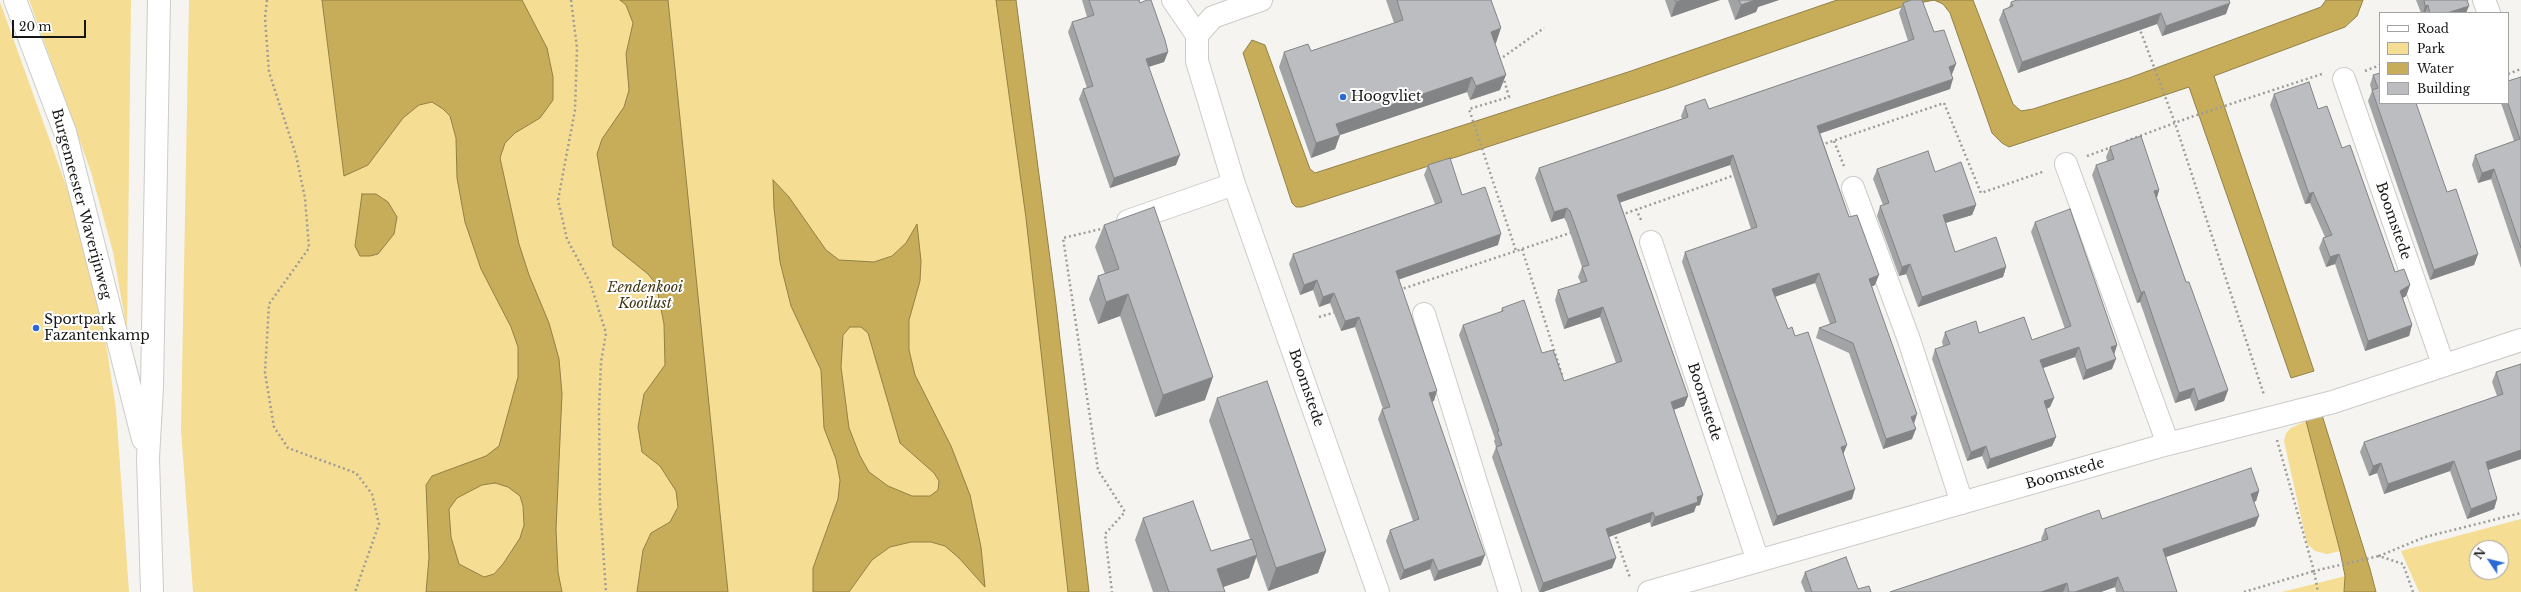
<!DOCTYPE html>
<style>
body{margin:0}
#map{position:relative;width:2521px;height:592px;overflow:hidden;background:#f5f4f1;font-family:"Libre Baskerville",serif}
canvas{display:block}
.legend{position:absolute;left:2379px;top:12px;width:130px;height:92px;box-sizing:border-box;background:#fff;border:1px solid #a2a2a1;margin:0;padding:5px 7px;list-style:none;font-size:12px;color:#161614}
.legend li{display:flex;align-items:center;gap:8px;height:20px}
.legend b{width:20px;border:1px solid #a2a2a1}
.north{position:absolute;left:2469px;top:540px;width:40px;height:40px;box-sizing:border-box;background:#fff;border:1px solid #a2a2a1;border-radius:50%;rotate:305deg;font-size:11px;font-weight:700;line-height:16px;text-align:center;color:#161614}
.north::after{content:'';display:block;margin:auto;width:14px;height:18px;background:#2b69d6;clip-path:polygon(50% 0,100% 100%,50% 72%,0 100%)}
.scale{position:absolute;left:12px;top:20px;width:74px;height:18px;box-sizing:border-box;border:2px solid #161614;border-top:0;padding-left:5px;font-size:12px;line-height:14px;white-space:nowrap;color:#161614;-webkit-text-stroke:3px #fff;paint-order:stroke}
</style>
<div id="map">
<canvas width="2521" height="592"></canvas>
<ul class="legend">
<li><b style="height:5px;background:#fff"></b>Road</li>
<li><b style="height:11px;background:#f5dd93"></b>Park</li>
<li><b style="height:11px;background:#c7ad5a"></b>Water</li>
<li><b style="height:11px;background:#bbbdc0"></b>Building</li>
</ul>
<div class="north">N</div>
<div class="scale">20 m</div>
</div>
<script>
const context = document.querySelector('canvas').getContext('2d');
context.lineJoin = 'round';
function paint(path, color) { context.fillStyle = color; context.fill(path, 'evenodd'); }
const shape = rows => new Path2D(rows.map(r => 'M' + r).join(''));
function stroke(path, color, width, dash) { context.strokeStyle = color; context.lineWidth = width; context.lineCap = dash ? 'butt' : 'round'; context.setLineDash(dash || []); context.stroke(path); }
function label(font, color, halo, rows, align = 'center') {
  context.font = font + ' "Libre Baskerville",serif'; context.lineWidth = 4; context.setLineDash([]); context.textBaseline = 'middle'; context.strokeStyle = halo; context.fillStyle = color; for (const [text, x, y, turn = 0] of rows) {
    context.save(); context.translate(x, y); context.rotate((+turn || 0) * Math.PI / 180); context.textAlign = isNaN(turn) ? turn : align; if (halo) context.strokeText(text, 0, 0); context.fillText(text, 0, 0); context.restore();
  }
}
const green = shape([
 [29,0,131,0,127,330,113,252,91,172],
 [189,0,1004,0,1074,592,193,592,181,430],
 [0,2,81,227,102,317,116,409,129,592,0,592],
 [2306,421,2340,551,2327,554,2315,551,2307,544,2284,441,2286,433,2291,428],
 [2521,519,2521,592,2419,592,2401,551],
 [2477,548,2501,548,2501,572,2477,572],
 [2345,576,2344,592,2282,592,2318,583]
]);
const water = shape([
 [322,0,522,0,547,48,553,77,553,100,540,118,515,133,505,143,500,158,519,244,529,275,549,323,559,359,562,394,556,529,558,572,562,592,426,592,429,558,426,485,432,476,486,456,499,446,518,377,518,347,511,327,481,269,465,222,457,178,456,138,450,116,443,109,432,102,419,105,403,118,368,165,344,176,322,0],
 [495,483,508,487,520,496,523,506,524,525,520,538,503,564,494,574,484,577,459,564,451,537,449,509,457,498,482,485,495,483],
 [620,0,668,0,728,592,637,592,643,550,651,533,670,522,678,507,676,491,660,466,642,452,638,427,644,394,665,365,664,324,656,284,648,274,613,246,597,154,602,139,624,107,629,90,626,54,633,23,626,5,620,0],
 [996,0,1016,0,1056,304,1089,592,1068,592,1026,218,996,0],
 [1837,0,1973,0,2013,104,2021,111,2033,109,2129,78,2321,7,2326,0,2363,0,2357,16,2345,27,2214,76,2314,371,2291,378,2189,87,2009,147,2002,143,1992,133,1950,13,1943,4,1934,0,1904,6,1669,88,1302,207,1296,207,1292,203,1243,53,1252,40,1265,45,1310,169,1315,173,1628,72,1837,0],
 [773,180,789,197,826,250,839,260,874,262,892,256,906,243,917,224,921,261,920,281,909,320,909,350,915,375,951,446,970,495,981,547,985,587,959,558,945,546,931,542,911,542,890,547,872,560,849,592,813,592,813,568,838,499,840,480,836,459,824,428,821,370,791,306,780,262,774,208,773,180],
 [850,327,861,327,868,333,900,443,934,473,939,481,938,490,930,496,912,496,888,486,869,472,860,456,849,428,841,367,843,335,850,327],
 [362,194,376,194,388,202,397,217,394,234,378,254,370,256,360,256,355,246,362,194],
 [2322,415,2370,569,2376,592,2344,592,2345,576,2340,551,2306,421,2322,415]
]);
const path = shape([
 [267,0,265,18,269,72,296,155,305,198,309,248,269,304,265,373,274,427,288,448,356,473,372,494,379,524,355,592],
 [571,0,577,48,575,110,558,200,567,239,590,282,606,333,601,362,599,409,600,505,606,592],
 [2139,27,2175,123,2264,395],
 [1499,60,1544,28],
 [2365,71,2380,65],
 [2508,74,2521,69],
 [1503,76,1509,97,1469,109,1516,251],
 [1834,141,1844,166],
 [2126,141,2191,117,2322,74],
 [1821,145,1944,103,1981,193,2045,171],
 [2087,156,2112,147],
 [1636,209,1642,222],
 [1621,215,1735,175],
 [1105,228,1063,238,1098,470,1125,512,1105,534,1112,592],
 [1522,249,1562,375],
 [1399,290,1573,232],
 [1319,317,1336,312],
 [2277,440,2314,571,2379,556],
 [1614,532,1630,578],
 [2244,592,2314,571,2318,592],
 [2413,592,2403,564,2379,556,2425,537,2521,513]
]);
const minor = shape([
 [15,0,65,132,143,439],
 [1173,0,1197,35],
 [1261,0,1213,17,1197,35,1197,61,1234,184,1378,592],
 [2484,0,2489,13],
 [2344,79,2443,364],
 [2066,164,2168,444],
 [1853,188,1909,340,1962,503],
 [1128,221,1234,184],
 [1651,242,1758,561],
 [1424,314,1510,592],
 [152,592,148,458,152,387,159,0],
 [1649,592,2168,444,2333,402,2521,340]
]);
const wall = shape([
 [1082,0,1139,0,1168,52,1164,62,1148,67,1176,165,1110,188,1079,99,1083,89,1087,88,1068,32,1072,22,1087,17],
 [1386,0,1491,0,1496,43,1495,43,1500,90,1470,100,1467,92,1340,135,1335,149,1311,158,1279,67,1284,52,1311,51,1394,23],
 [1665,0,1720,0,1671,17],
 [1728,0,1779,0,1758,7,1756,12,1735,20],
 [2416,0,2469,0,2467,1,2466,13,2421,13],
 [2011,2,2226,14,2162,36,2157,24,2018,73,1999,20,2003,10,2009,7],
 [1903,3,1934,32,1956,64,1952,74,1950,89,1820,133,1849,217,1875,285,1872,286,1914,424,1912,439,1883,449,1849,353,1816,338,1819,328,1830,324,1815,283,1775,296,1788,329,1795,336,1843,454,1852,499,1773,526,1682,262,1685,252,1751,229,1730,165,1620,202,1688,396,1684,406,1674,409,1700,505,1696,506,1694,512,1651,527,1650,522,1609,537,1616,558,1612,568,1543,592,1539,592,1492,457,1496,447,1494,441,1495,439,1459,335,1463,325,1501,312,1502,308,1542,353,1564,381,1616,363,1600,317,1564,329,1555,300,1558,290,1581,283,1578,277,1582,267,1566,221,1564,218,1551,222,1535,178,1539,168,1682,119,1681,116,1685,106,1709,109,1908,41,1899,13],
 [2373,75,2447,192,2478,254,2474,265,2430,280,2368,101,2372,91,2370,85],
 [2521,77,2521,268,2491,179,2478,183,2472,165,2475,155,2514,141,2501,103,2508,103],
 [2274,94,2318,109,2342,148,2395,272,2410,285,2406,296,2403,298,2412,325,2409,336,2365,351,2335,264,2326,267,2319,248,2323,238,2325,237,2310,203,2305,204,2270,105],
 [2110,147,2159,190,2157,198,2186,282,2228,390,2224,401,2195,411,2190,398,2175,403,2140,302,2137,303,2092,175,2096,165,2107,161,2106,157],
 [1428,165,1462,195,1498,245,1398,279,1434,401,1432,401,1481,565,1434,581,1430,569,1400,580,1386,541,1390,530,1413,521,1378,419,1382,409,1383,409,1355,327,1341,331,1330,303,1319,307,1313,290,1300,295,1289,264,1293,254,1435,204,1424,175],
 [1877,169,1935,172,1976,205,1972,215,1945,223,1955,252,2006,267,2003,277,1918,307,1906,274,1899,276,1877,216,1880,206,1883,205,1873,179],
 [2035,222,2117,345,2114,354,2112,369,2083,380,2075,357,2043,368,2054,398,2050,407,2047,409,2056,437,2052,446,1987,469,1982,456,1967,461,1932,359,1935,349,1943,346,1942,342,1945,332,1979,333,2032,340,2065,329,2031,232],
 [1104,225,1205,400,1155,417,1120,316,1098,324,1089,299,1098,276,1105,274,1095,247],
 [2521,364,2521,459,2488,470,2497,499,2494,509,2467,519,2450,471,2384,494,2377,473,2369,476,2360,452,2364,442,2497,396,2492,382,2496,372],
 [1217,398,1326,551,1318,573,1268,591,1256,557,1249,578,1223,587,1225,592,1153,592,1135,540,1143,518,1211,551,1250,539,1209,421],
 [2259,491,2256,501,2254,502,2255,526,2166,557,2177,592,2116,592,2115,587,2101,592,1890,592,2042,541,2041,539,2045,529],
 [1805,572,1858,589,1871,592,1805,592,1801,582]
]);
const shadedWall = shape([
 [1683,0,1720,0,1671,17,1676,2],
 [1755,0,1779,0,1758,7,1756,12,1735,20,1741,5],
 [2230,3,2226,14,2162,36,2166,26],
 [2428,5,2425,13,2423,13,2425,6],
 [2469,6,2466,13,2447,13],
 [2161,13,2157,24,2018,73,2022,62],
 [1501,28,1496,43,1486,47,1491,32],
 [1168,52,1164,62,1142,69,1146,59],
 [1956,64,1952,74,1945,77,1949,67],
 [1506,75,1500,90,1470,100,1476,86],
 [1472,77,1467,92,1340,135,1335,149,1311,158,1316,143,1336,124],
 [1953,79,1950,89,1813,136,1817,126],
 [1180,155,1176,165,1110,188,1114,178],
 [1733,155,1730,165,1613,205,1617,195],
 [2494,169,2491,179,2478,183,2482,173],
 [2159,190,2156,200,2154,191],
 [2313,192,2310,203,2305,204,2309,194],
 [1976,205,1972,215,1939,225,1943,215],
 [1567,208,1564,218,1551,222,1554,212],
 [1501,234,1498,245,1392,282,1396,271],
 [2339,254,2335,264,2326,267,2330,257],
 [2478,254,2474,265,2430,280,2434,270],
 [1910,264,1906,274,1899,276,1902,267],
 [2006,267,2003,277,1918,307,1922,297],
 [1819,273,1815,283,1769,299,1772,289],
 [1879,275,1875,285,1866,289,1869,279],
 [1317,280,1313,290,1300,295,1304,285],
 [2410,285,2406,296,2396,302,2400,291],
 [2144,291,2140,302,2137,303,2141,293],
 [1334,293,1330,303,1319,307,1323,297],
 [1128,294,1120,316,1098,324,1106,302],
 [1603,307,1600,317,1564,329,1568,319],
 [1359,317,1355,327,1341,331,1345,321],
 [2412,325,2409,336,2365,351,2368,341],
 [2117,345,2114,355,2111,347],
 [2079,347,2075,357,2037,370,2040,360],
 [2116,359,2112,369,2083,380,2086,370],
 [1213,377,1205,400,1155,417,1163,395],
 [2194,388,2190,398,2175,403,2179,393],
 [2228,390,2224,401,2195,411,2198,401],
 [1437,391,1434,401,1425,404,1429,393],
 [1688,396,1684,406,1668,412,1671,402],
 [2054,398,2050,407,2041,411,2044,401],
 [1917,414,1914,424,1911,417],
 [1916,429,1912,439,1883,449,1886,439],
 [2056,437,2052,446,1987,469,1990,459],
 [1847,445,1843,455,1841,447],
 [1986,446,1982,456,1967,461,1971,452],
 [2521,450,2521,459,2482,472,2486,462],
 [2454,461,2450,471,2384,494,2388,484],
 [2381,463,2377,473,2369,476,2373,466],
 [1855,489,1852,499,1773,526,1777,516],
 [2259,491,2256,501,2248,504,2251,494],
 [1703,495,1700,505,1696,506,1694,512,1651,527,1655,517,1697,497],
 [2497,499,2494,509,2467,519,2471,509],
 [1653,512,1650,522,1603,539,1606,529],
 [2259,516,2255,526,2160,559,2163,549],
 [1326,551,1318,573,1268,591,1276,568],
 [1257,555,1249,578,1209,592,1217,569],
 [1485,555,1481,565,1434,581,1438,571],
 [1616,558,1612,568,1543,592,1540,592,1543,583],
 [1433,559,1430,569,1400,580,1404,570],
 [2118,577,2115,587,2101,592,2075,592],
 [2067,583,2063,592,2041,592]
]);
const building = shape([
 [1089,0,1139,0,1140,3,1147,0,1151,0,1165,40,1168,52,1146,59,1180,155,1114,178,1083,89,1093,86,1072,22,1094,15,1089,0],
 [1397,0,1491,0,1501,28,1491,32,1506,75,1476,86,1472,77,1336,124,1340,135,1316,143,1284,52,1308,44,1311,51,1403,20,1397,0],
 [1675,0,1683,0,1676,2,1675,0],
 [1739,0,1755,0,1741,5,1739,0],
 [1911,0,1922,0,1934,32,1944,30,1956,64,1949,67,1953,79,1817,126,1849,217,1857,215,1879,275,1869,279,1917,414,1911,417,1916,429,1886,439,1853,343,1819,328,1836,322,1819,273,1772,289,1788,329,1792,327,1795,336,1808,332,1847,445,1841,447,1855,489,1777,516,1685,252,1757,227,1733,155,1617,195,1688,396,1671,402,1703,495,1697,497,1698,502,1655,517,1653,512,1606,529,1616,558,1543,583,1496,447,1502,445,1497,431,1499,431,1463,325,1503,311,1502,308,1524,300,1542,353,1553,350,1564,381,1622,361,1603,307,1568,319,1558,290,1587,281,1582,267,1589,265,1570,211,1567,208,1554,212,1539,168,1688,117,1685,106,1705,99,1709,109,1914,39,1903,3,1911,0],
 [2017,0,2229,0,2230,3,2166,26,2161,13,2022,62,2003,10,2013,6,2011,2,2017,0],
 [2424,0,2467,0,2469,6,2447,13,2430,13,2428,5,2425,6,2424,0],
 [2380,73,2380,103,2416,103,2447,192,2456,189,2478,254,2434,270,2372,90,2378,88,2373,75,2380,73],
 [2521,77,2521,248,2494,169,2482,173,2475,155,2520,139,2508,103,2508,81,2521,77],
 [2309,82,2318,109,2327,106,2342,148,2350,145,2395,272,2404,269,2410,285,2400,291,2412,325,2368,341,2339,254,2330,257,2323,238,2332,235,2313,192,2309,194,2274,94,2309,82],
 [2141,136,2159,190,2154,191,2186,282,2189,282,2228,390,2198,401,2194,388,2179,393,2144,291,2141,293,2096,165,2114,159,2110,147,2141,136],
 [1928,151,1935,172,1961,162,1976,205,1943,215,1955,252,1996,237,2006,267,1922,297,1910,264,1902,267,1880,206,1889,203,1877,169,1928,151],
 [1450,158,1462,195,1485,187,1501,234,1396,271,1437,391,1429,393,1485,555,1438,571,1433,559,1404,570,1390,530,1419,519,1382,409,1390,407,1359,317,1345,321,1334,293,1323,297,1317,280,1304,285,1293,254,1442,202,1428,165,1450,158],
 [1154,207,1213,377,1163,395,1128,294,1106,302,1098,276,1119,269,1104,225,1154,207],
 [2070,209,2117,345,2111,347,2116,359,2086,370,2079,347,2040,360,2054,398,2044,401,2056,437,1990,459,1986,446,1971,452,1935,349,1950,344,1945,332,1976,321,1979,333,2024,317,2032,340,2071,326,2035,222,2070,209],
 [2521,364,2521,450,2486,462,2497,499,2471,509,2454,461,2388,484,2381,463,2373,466,2364,442,2503,394,2496,372,2521,364],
 [1267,381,1326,551,1276,568,1217,398,1267,381],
 [2251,468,2259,491,2251,494,2259,516,2163,549,2177,592,2124,592,2118,577,2075,592,2069,592,2067,583,2041,592,1890,592,2048,539,2045,529,2099,510,2102,519,2251,468],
 [1193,501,1211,551,1252,539,1257,555,1217,569,1225,592,1169,592,1143,518,1193,501],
 [1846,557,1858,589,1869,586,1871,592,1812,592,1805,572,1846,557]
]);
const markers = [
 [1343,97,4,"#2b69d6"],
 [36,328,4,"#2b69d6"]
];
const poiNames = [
 ["Hoogvliet",1351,97],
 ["Sportpark",44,320],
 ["Fazantenkamp",44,336]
];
const streetNames = [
 ["Burgemeester Waverijnweg",81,204,75],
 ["Boomstede",2393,221,71],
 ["Boomstede",1306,388,71],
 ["Boomstede",1704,402,72],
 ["Boomstede",2065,474,-16]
];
const parkNames = [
 ["Eendenkooi",645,288],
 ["Kooilust",645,304]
];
paint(green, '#f5dd93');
paint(water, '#c7ad5a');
stroke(water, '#928045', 1);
stroke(minor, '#cccbc8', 24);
stroke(path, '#9c9c99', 2.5, [2, 3]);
stroke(minor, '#fff', 22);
paint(wall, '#a1a3a5');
paint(shadedWall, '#838486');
paint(building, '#bbbdc0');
stroke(building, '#838486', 1);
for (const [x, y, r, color] of markers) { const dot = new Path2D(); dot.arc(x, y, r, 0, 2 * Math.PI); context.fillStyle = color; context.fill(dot); stroke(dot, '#fff', 1.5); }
label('14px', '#161614', '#fff', poiNames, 'left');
label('14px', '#161614', '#fff', streetNames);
label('italic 14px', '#433814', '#fff', parkNames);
</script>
